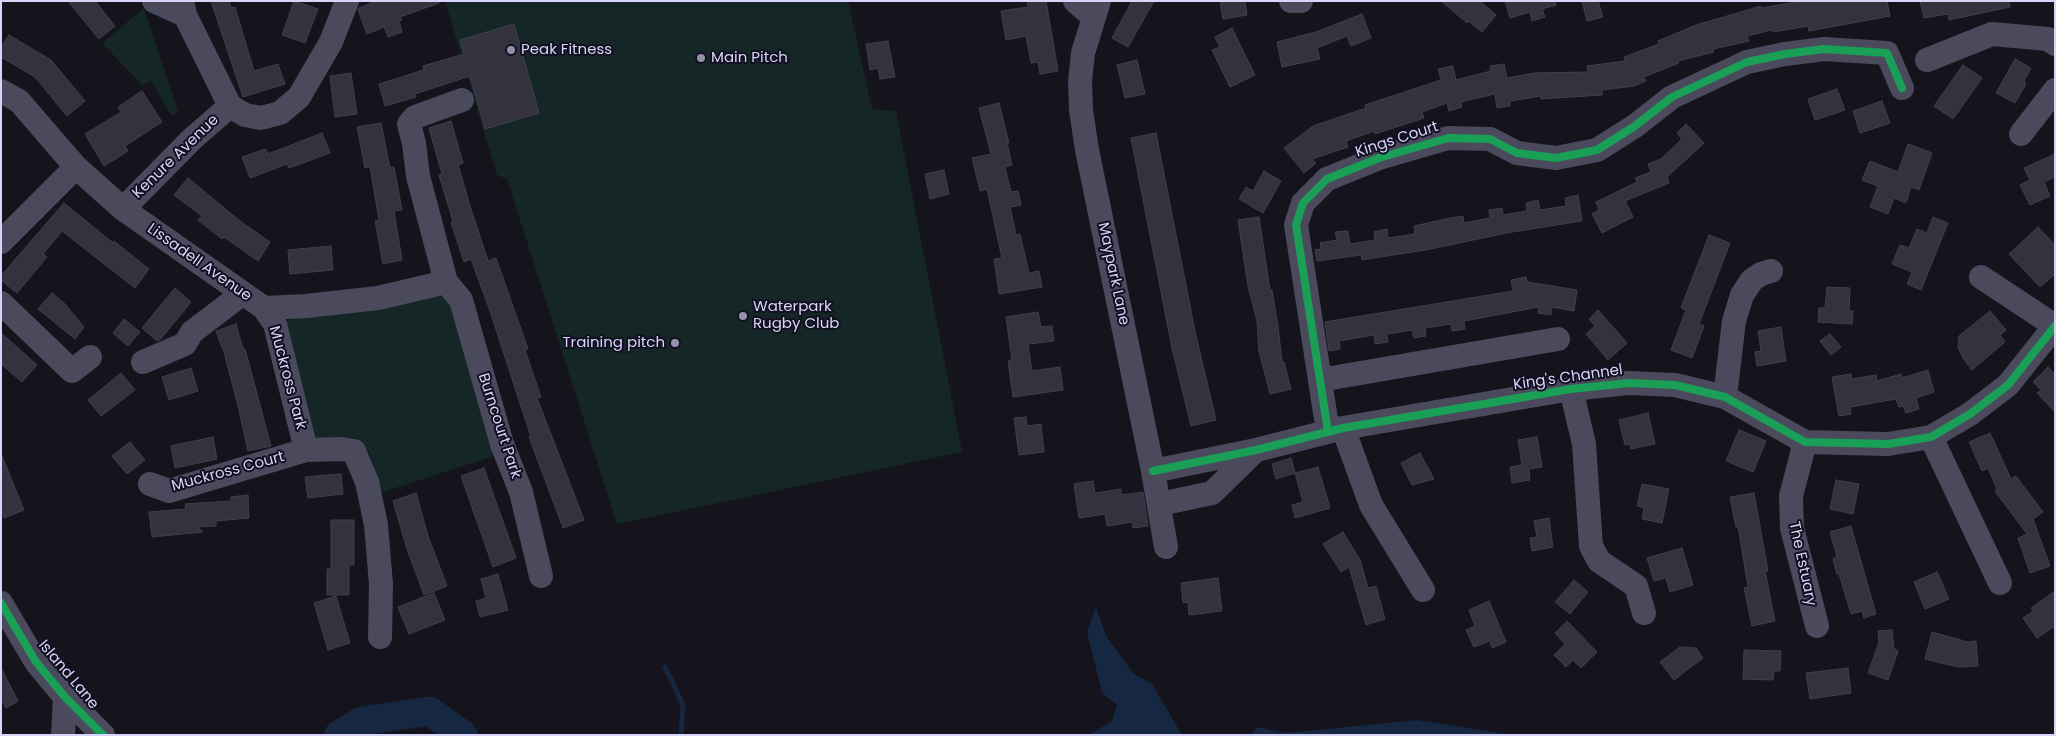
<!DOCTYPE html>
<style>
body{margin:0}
#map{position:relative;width:2056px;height:736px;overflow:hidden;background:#15141c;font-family:Poppins,sans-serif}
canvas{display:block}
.frame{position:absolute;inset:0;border:2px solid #d8d5fa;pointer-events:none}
</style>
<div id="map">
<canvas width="2056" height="736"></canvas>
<div class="frame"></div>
</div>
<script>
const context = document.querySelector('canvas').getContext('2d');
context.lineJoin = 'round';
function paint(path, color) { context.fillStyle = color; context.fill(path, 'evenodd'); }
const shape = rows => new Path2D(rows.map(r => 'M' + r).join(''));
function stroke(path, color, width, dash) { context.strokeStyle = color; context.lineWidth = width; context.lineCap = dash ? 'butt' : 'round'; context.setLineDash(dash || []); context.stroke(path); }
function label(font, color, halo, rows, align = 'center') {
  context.font = font + ' Poppins,sans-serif'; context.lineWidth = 4; context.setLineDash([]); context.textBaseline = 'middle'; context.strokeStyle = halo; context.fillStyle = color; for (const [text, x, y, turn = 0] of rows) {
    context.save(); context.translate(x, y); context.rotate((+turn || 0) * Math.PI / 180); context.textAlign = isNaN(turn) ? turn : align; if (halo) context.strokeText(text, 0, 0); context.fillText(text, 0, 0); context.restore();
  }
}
const green = shape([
 [445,1,848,1,872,109,896,111,962,452,617,524,507,179,497,175],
 [144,8,178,111,172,116,151,81,142,85,102,43],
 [437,295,450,300,497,455,380,493,370,453,359,442,315,441,284,324,290,318]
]);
const water = shape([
 [1096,607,1106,636,1134,674,1152,684,1182,735,1089,735,1112,721,1117,705,1102,693,1087,632],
 [1417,720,1514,735,1250,735,1257,727,1286,733]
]);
const stream = shape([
 [665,667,683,705,681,735]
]);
const river = shape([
 [339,735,362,721,430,711,463,735]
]);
const building = shape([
 [68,1,95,1,115,26,99,39,68,1],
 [211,1,229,1,231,8,235,7,254,71,278,64,285,84,243,97,211,1],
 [294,1,318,9,305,43,282,35,294,1],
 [376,1,439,1,439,3,400,17,402,20,399,21,402,32,388,37,384,27,367,34,358,10,359,8,376,1],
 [1027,1,1046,1,1058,71,1040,74,1038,62,1031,63,1026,36,1006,40,1001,11,1028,7,1027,1],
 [1132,1,1154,1,1128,47,1112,38,1132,1],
 [1220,1,1245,1,1247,15,1223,19,1220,1],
 [1441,1,1480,1,1496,15,1482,32,1468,21,1467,23,1441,1],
 [1505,1,1555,1,1556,5,1542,9,1545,17,1532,21,1530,12,1510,18,1505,1],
 [1582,1,1598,1,1603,17,1587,21,1582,1],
 [1801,1,1887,1,1890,16,1809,31,1808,26,1773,32,1772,30,1747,36,1749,41,1713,49,1714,52,1678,61,1679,63,1644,77,1646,81,1634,86,1602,90,1602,95,1541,99,1541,96,1510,101,1510,106,1497,108,1495,94,1461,102,1462,107,1449,111,1447,103,1422,112,1424,118,1375,134,1374,131,1346,141,1348,147,1312,159,1316,163,1304,173,1284,148,1313,126,1366,108,1365,105,1441,80,1438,69,1453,66,1456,80,1491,71,1490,66,1504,64,1507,78,1534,73,1588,72,1587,66,1625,61,1624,57,1659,44,1658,41,1696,25,1761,6,1762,8,1801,1],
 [1920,1,2009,1,2010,7,1949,20,1948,14,1924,18,1920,1],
 [1362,14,1371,38,1351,46,1347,36,1317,48,1320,59,1282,67,1277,42,1316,32,1362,14],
 [514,24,539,113,485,129,470,76,415,94,416,97,385,106,379,84,424,70,423,66,464,54,460,40,514,24],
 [1232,28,1255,75,1230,87,1212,50,1220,47,1215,37,1232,28],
 [9,35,51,60,85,101,67,116,35,77,1,57,1,47,9,35],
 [888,41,895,77,880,79,878,68,870,70,866,44,888,41],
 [2015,59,2031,68,2024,81,2026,84,2015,103,1996,93,2015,59],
 [1137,60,1145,94,1125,98,1117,65,1137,60],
 [1963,65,1982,78,1953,119,1934,106,1963,65],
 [351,73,357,114,335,117,330,76,351,73],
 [1837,89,1845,110,1815,120,1808,99,1837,89],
 [142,91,162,122,125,146,128,151,104,166,85,134,121,112,118,107,142,91],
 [1882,101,1890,123,1860,133,1853,111,1882,101],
 [999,103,1009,143,1007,143,1012,165,1005,167,1011,192,1018,191,1021,205,1010,207,1016,235,1020,234,1029,273,1039,271,1042,287,999,294,994,259,1002,258,987,189,980,191,972,158,991,154,979,108,999,103],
 [451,121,463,163,458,165,471,209,488,261,496,258,528,349,525,350,541,397,537,398,584,520,563,528,529,437,531,437,489,308,471,259,464,262,451,222,453,221,439,175,442,174,429,128,451,121],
 [381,123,390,168,394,167,402,210,394,211,402,260,383,264,375,221,379,220,370,167,365,168,357,127,381,123],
 [1686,124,1704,143,1667,177,1669,183,1625,201,1633,217,1602,233,1592,214,1599,210,1596,202,1637,182,1635,178,1651,172,1648,164,1661,159,1682,139,1677,133,1686,124],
 [322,133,330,153,289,168,287,164,250,178,242,157,266,149,268,154,322,133],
 [1156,133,1196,336,1216,420,1191,426,1172,348,1131,138,1156,133],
 [1908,144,1932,153,1919,190,1911,187,1906,203,1894,198,1888,214,1870,207,1878,186,1862,180,1870,161,1898,172,1908,144],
 [2055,154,2055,177,2044,182,2050,196,2030,205,2020,185,2030,180,2024,168,2055,154],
 [944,170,949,194,930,199,925,174,944,170],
 [1264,171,1281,181,1263,213,1239,199,1246,187,1253,191,1264,171],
 [188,178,240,221,270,242,258,261,224,237,222,239,198,220,202,216,174,195,188,178],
 [1578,195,1582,221,1506,233,1431,249,1362,260,1361,255,1317,261,1315,250,1321,249,1320,243,1337,240,1335,232,1348,231,1350,244,1375,240,1374,232,1387,229,1388,238,1415,234,1414,226,1450,218,1463,216,1464,223,1490,218,1489,210,1502,208,1503,215,1527,211,1526,203,1538,200,1540,210,1566,206,1565,198,1578,195],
 [64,203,113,243,114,241,149,269,135,288,62,231,43,254,47,257,17,293,1,280,1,276,64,203],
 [1259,217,1270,290,1272,290,1278,326,1282,362,1284,362,1291,389,1270,394,1259,351,1257,321,1248,286,1238,220,1259,217],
 [1933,217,1948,223,1921,290,1907,284,1912,272,1892,264,1900,245,1909,248,1917,229,1927,233,1933,217],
 [2038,227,2055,245,2055,274,2040,287,2009,254,2038,227],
 [1709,235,1730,243,1699,324,1704,326,1692,358,1671,350,1686,310,1681,308,1709,235],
 [331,246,333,270,290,274,288,250,331,246],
 [1526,277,1527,282,1577,290,1574,311,1552,307,1551,315,1538,313,1539,307,1464,321,1465,329,1452,331,1451,324,1425,328,1426,336,1414,338,1412,330,1387,334,1388,342,1375,344,1374,335,1339,341,1340,349,1329,351,1325,322,1513,291,1511,280,1526,277],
 [1827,287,1850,288,1849,311,1853,311,1852,324,1818,322,1819,308,1825,308,1827,287],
 [175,288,191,302,160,340,157,341,142,328,175,288],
 [52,293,65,304,84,327,75,339,38,309,52,293],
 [1598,310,1627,343,1608,360,1586,334,1595,326,1589,319,1598,310],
 [1990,311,2006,330,2000,335,2005,342,1972,370,1963,358,1958,347,1959,336,1990,311],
 [1038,312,1041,327,1052,326,1054,341,1028,344,1032,371,1060,367,1063,390,1013,397,1008,361,1012,360,1006,317,1038,312],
 [124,319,140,332,128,346,113,333,124,319],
 [236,324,243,349,245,349,271,446,248,451,238,406,223,348,222,348,216,331,236,324],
 [1781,327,1786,361,1757,366,1755,352,1761,351,1758,331,1781,327],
 [1,333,37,365,22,382,1,364,1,333],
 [1830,334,1841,347,1831,355,1820,341,1830,334],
 [2048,367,2055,375,2055,412,2037,393,2041,390,2033,382,2048,367],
 [191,368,198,391,169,400,162,377,191,368],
 [1928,370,1934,392,1916,398,1919,409,1906,413,1903,406,1899,407,1896,399,1850,407,1851,414,1839,416,1832,377,1851,374,1852,379,1876,375,1877,381,1901,374,1902,378,1928,370],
 [121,373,135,390,101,416,88,400,121,373],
 [1648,413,1655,444,1631,449,1630,444,1625,445,1619,420,1648,413],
 [1026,417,1027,426,1041,424,1044,452,1019,455,1014,418,1026,417],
 [1739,430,1766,441,1753,472,1726,461,1739,430],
 [1990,433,2011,479,2016,476,2043,512,2033,519,2050,566,2030,573,2018,538,2027,534,1995,491,1997,489,1988,468,1982,471,1969,442,1990,433],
 [213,437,217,459,175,468,171,446,213,437],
 [1537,437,1542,467,1529,469,1530,480,1512,483,1510,467,1522,465,1518,440,1537,437],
 [130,442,145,460,127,474,112,456,130,442],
 [1420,453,1434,479,1412,485,1401,463,1420,453],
 [2,456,24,510,4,518,1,510,2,456],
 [1291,458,1295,473,1276,479,1272,464,1291,458],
 [1318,467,1330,508,1295,518,1292,505,1303,502,1295,473,1318,467],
 [484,468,516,558,493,567,461,476,484,468],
 [341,474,343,494,308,498,305,477,341,474],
 [1836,480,1859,484,1853,514,1830,509,1836,480],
 [1093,481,1095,493,1121,489,1121,495,1143,492,1148,526,1133,528,1132,522,1107,526,1105,514,1079,518,1074,484,1093,481],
 [1642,484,1669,489,1662,523,1642,519,1644,508,1637,506,1642,484],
 [416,493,428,536,447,586,424,595,407,549,393,501,416,493],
 [1754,493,1768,571,1765,571,1775,621,1752,626,1744,588,1748,587,1738,526,1736,527,1730,497,1754,493],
 [248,495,249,518,216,521,216,526,198,527,203,532,152,537,149,512,186,509,185,504,231,501,231,497,248,495],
 [1549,518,1553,547,1532,551,1530,538,1537,537,1534,521,1549,518],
 [331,520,354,520,354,565,349,565,349,595,327,595,327,569,331,569,331,520],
 [1851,526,1876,614,1864,618,1862,611,1851,614,1839,574,1837,574,1833,559,1837,557,1830,532,1851,526],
 [1343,532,1360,560,1368,588,1376,586,1385,619,1366,625,1349,567,1341,572,1323,544,1343,532],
 [1682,548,1693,585,1670,592,1666,578,1654,581,1647,558,1682,548],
 [1937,572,1949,599,1925,609,1914,582,1937,572],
 [498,574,508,610,480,617,476,601,486,598,481,579,498,574],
 [1218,578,1222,611,1189,615,1188,602,1183,603,1181,583,1218,578],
 [1574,580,1588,592,1570,614,1555,602,1574,580],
 [2055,591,2055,626,2037,638,2023,618,2033,611,2031,608,2055,591],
 [434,593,445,620,409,634,398,607,434,593],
 [336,596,350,643,328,650,314,603,336,596],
 [1489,601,1506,642,1492,648,1490,641,1474,647,1466,630,1475,626,1469,610,1489,601],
 [1567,621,1597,652,1581,668,1573,660,1566,667,1554,655,1565,644,1555,633,1567,621],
 [1892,630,1894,649,1898,651,1888,680,1868,673,1879,642,1878,631,1892,630],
 [1932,632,1968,642,1976,641,1978,666,1958,667,1925,659,1932,632],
 [1680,647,1696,648,1703,658,1674,680,1660,662,1680,647],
 [1744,650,1781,651,1780,671,1774,671,1773,680,1743,679,1744,650],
 [1,668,18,701,6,708,1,699,1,668],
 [1848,668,1851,693,1810,699,1806,673,1848,668]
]);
const minor = shape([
 [154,1,185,15],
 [182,1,185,15,230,106],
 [1075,1,1093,17],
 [1099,1,1083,53,1080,81,1081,110,1087,150,1153,471,1166,547],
 [1291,1,1301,1],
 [1927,60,1992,34,2048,39,2055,44],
 [1,91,19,101,76,167,123,209,264,308,306,306,378,298,446,282],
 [462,100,415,117,409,124,414,143,418,176,446,282,461,300,502,444,521,492,541,576],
 [230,106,245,115,261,118,280,113,299,97,331,42,347,1],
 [2021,134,2055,90],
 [123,209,192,139,230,106],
 [1,242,76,167],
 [1981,277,2055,326],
 [1,303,72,371,90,357],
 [264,308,275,324,306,450],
 [143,362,185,344,192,332,242,294],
 [1320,380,1558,339],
 [1571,389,1584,444,1591,546,1599,561,1636,586,1644,613],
 [1725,397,1734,321,1742,295,1752,280,1761,274,1771,271],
 [1343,428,1371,505,1423,590],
 [1328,432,1296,225,1303,203,1327,179,1379,158,1448,138,1490,139,1517,153,1556,158,1597,150,1635,126,1672,97,1747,62,1785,54,1824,49,1887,53,1902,88],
 [1931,437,2000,583],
 [1805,442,1791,496,1792,528,1817,626],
 [1153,471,1256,450,1343,428,1571,389,1629,383,1675,385,1725,397,1805,442,1888,444,1931,437,1970,414,2008,385,2055,326],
 [150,484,169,491,306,450,341,449,354,451,367,482,376,525,381,584,380,637],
 [1160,504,1212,493,1256,450],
 [1,603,36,662,65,697,103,735],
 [63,735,65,697]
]);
const cycleway = shape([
 [1328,432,1296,225,1303,203,1327,179,1379,158,1448,138,1490,139,1517,153,1556,158,1597,150,1635,126,1672,97,1747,62,1785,54,1824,49,1887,53,1902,88],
 [1153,471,1256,450,1343,428,1571,389,1629,383,1675,385,1725,397,1805,442,1888,444,1931,437,1970,414,2008,385,2055,326],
 [1,603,36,662,65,697,103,735]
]);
const markers = [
 [511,50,5,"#9491ac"],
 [701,58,5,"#9491ac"],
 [743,316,5,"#9491ac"],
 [675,343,5,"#9491ac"]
];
const poiNames = [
 ["Peak Fitness",521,50],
 ["Main Pitch",711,58],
 ["Waterpark",753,307],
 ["Rugby Club",753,324],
 ["Training pitch",665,343,"right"]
];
const streetNames = [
 ["Kings Court",1397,140,-18],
 ["Kenure Avenue",176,157,-44],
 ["Lissadell Avenue",199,263,35],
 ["Maypark Lane",1113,274,78],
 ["Muckross Park",287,378,75],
 ["King's Channel",1568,378,-8],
 ["Burncourt Park",499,426,72],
 ["Muckross Court",228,472,-15],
 ["The Estuary",1802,564,78],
 ["Island Lane",68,675,50]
];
paint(green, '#142726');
paint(water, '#152741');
stroke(stream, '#152741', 5);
stroke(river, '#152741', 29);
paint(building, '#33323e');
stroke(building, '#413f4f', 1);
stroke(minor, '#4b4a5c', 24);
stroke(cycleway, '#1a9f57', 8);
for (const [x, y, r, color] of markers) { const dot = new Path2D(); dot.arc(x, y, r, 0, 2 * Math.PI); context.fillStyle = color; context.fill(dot); stroke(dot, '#121020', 2); }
label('15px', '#d8d5fa', '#121020', poiNames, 'left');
label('15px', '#d8d5fa', '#121020', streetNames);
</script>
